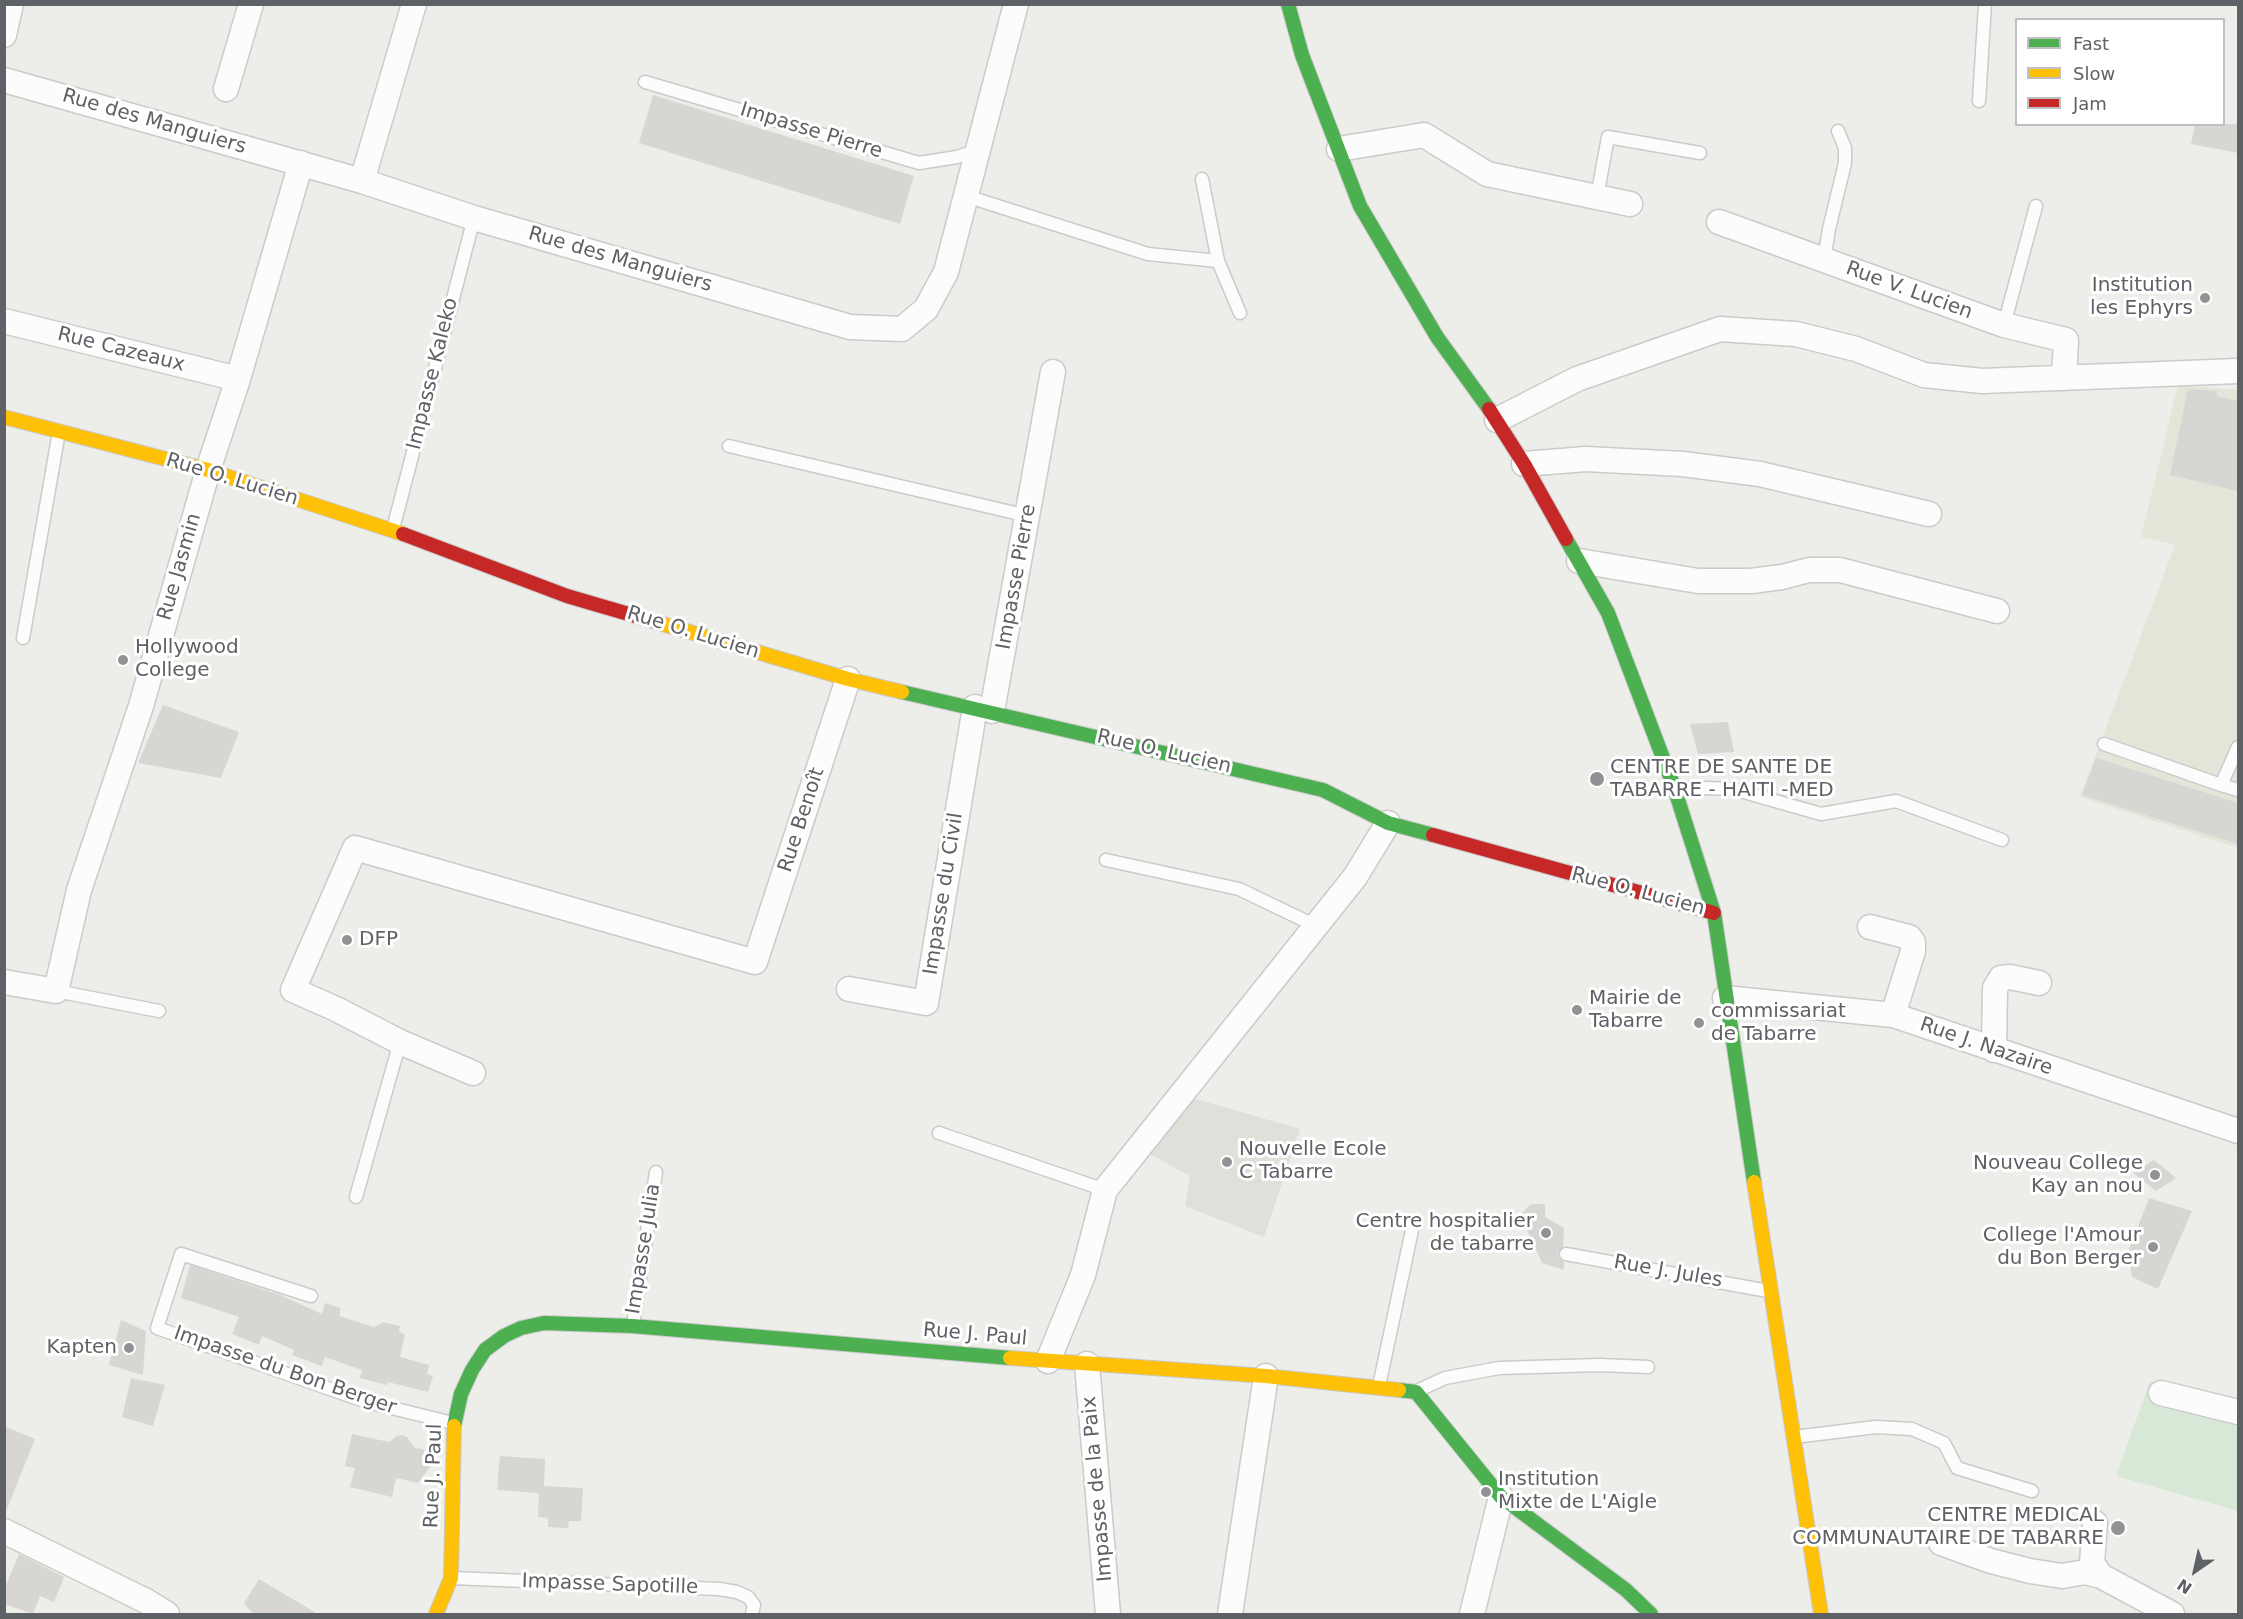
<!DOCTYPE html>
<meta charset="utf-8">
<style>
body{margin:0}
#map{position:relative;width:2243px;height:1619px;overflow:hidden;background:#edede9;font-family:"DejaVu Sans",sans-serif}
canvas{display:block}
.frame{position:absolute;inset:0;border:6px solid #5e6165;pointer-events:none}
.legend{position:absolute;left:2015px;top:18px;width:210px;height:108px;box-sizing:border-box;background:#fff;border:2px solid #bfc0c1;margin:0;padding:8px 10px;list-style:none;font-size:18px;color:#5e6165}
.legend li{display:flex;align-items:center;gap:12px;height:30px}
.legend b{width:30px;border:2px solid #bfc0c1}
.north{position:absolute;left:2165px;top:1541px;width:60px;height:60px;-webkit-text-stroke:4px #fff;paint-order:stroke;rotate:214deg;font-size:16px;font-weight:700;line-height:24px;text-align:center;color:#5e6165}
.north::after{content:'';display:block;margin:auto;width:21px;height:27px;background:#5e6165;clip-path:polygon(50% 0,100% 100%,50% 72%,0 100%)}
</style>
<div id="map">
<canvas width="2243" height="1619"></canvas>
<div class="frame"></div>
<ul class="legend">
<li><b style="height:8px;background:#4caf50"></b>Fast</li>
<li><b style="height:8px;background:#ffc107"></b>Slow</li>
<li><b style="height:8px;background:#c62828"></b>Jam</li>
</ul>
<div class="north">N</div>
</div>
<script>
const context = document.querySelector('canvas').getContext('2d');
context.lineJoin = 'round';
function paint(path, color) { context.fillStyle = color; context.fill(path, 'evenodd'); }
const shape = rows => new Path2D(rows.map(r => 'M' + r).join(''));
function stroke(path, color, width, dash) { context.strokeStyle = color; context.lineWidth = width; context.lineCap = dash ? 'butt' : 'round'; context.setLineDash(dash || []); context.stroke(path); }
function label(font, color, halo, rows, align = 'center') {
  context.font = font + ' "DejaVu Sans",sans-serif'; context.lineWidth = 6; context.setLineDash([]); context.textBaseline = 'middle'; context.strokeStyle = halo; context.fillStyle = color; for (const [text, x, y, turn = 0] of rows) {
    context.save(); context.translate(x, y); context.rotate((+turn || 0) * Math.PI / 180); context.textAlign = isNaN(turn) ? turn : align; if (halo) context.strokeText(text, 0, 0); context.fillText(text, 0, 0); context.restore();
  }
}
const commercial = shape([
 [2178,385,2238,390,2238,848,2080,797,2175,545,2141,537]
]);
const education = shape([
 [1175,1093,1300,1129,1264,1237,1185,1206,1190,1176,1139,1148]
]);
const green = shape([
 [2150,1381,2238,1404,2238,1511,2116,1476]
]);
const building = shape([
 [653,95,914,176,900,224,639,143],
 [2195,124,2238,124,2238,153,2191,144],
 [2188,389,2217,391,2217,396,2238,401,2238,491,2170,475],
 [163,705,239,732,221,778,138,763],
 [1728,722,1734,752,1698,754,1690,724],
 [2096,758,2238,803,2238,844,2082,795],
 [2154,1160,2176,1178,2156,1191,2133,1173],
 [2149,1198,2192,1211,2158,1289,2132,1277,2128,1252],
 [1531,1204,1545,1204,1545,1217,1564,1228,1563,1247,1558,1253,1558,1257,1564,1262,1564,1270,1542,1263,1520,1215],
 [190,1265,280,1295,322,1314,325,1303,341,1308,339,1316,374,1327,383,1322,400,1326,399,1332,405,1334,400,1357,429,1365,427,1374,433,1376,428,1392,388,1382,387,1385,360,1378,362,1370,325,1357,322,1366,292,1355,294,1350,262,1336,259,1345,232,1334,239,1317,181,1298],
 [121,1320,146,1331,143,1375,109,1365],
 [131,1378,165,1385,153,1426,122,1417],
 [4,1426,35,1439,5,1514,4,1514],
 [352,1434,389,1442,397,1436,402,1435,407,1437,415,1448,423,1449,430,1467,418,1483,396,1478,392,1497,350,1487,355,1468,345,1466],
 [500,1456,545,1459,544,1486,583,1488,581,1521,569,1521,568,1528,548,1527,548,1518,538,1517,539,1493,497,1490],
 [19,1554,64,1577,54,1602,40,1596,33,1614,4,1604,4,1590],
 [259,1579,318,1614,253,1614,244,1603]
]);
const lane = shape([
 [645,82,919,163,957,157,978,150],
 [1979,101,1985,4],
 [1202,179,1218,261,1240,313],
 [966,196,1148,254,1218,261],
 [1597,197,1608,137,1700,153],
 [1824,260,1829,229,1845,163,1845,148,1838,131],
 [2004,325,2036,206],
 [729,446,1028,516],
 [393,529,474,218],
 [23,638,59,432],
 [2104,744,2221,785,2238,747],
 [2221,785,2238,790],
 [1676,787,1733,789,1821,814,1896,801,2002,840],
 [1106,860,1239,889,1316,926],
 [56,991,159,1011],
 [939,1133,1105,1190],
 [356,1197,400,1042],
 [1566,1254,1768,1291],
 [311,1296,181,1254,157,1328,367,1402,453,1423],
 [633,1325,656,1172],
 [1379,1386,1412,1230],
 [1417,1391,1445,1378,1499,1368,1600,1365,1648,1367],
 [1794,1437,1876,1427,1912,1429,1944,1443,1957,1468,2032,1491],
 [452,1578,719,1589,737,1592,748,1597,754,1605,752,1614]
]);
const street = shape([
 [4,35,11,4],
 [4,80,362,181,474,218,850,327,902,329,926,309,946,272,1016,4],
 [226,89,251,4],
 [1339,149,1424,135,1487,174,1630,204],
 [362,181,414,4],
 [1719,222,2004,325,2066,340,2064,378],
 [4,321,238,379],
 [1497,420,1577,379,1720,329,1796,334,1856,349,1924,375,1982,381,2238,371],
 [1524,464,1586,459,1683,464,1760,474,1929,514],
 [1579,561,1698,581,1751,581,1782,577,1809,570,1840,570,1997,611],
 [992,711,1053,372],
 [1870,927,1909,937,1913,942,1913,951,1893,1015],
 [4,982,56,991,79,890,141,706,208,470,238,379,301,163],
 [849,989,926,1003,975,707],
 [1725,998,1893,1015,2238,1131],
 [1994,1050,1995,988,2001,978,2010,977,2039,983],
 [473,1073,400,1042,336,1009,293,990,355,848,755,962,848,679],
 [1048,1361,1083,1275,1105,1190,1355,877,1388,823],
 [1087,1364,1108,1614],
 [2161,1393,2238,1412],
 [2095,1523,2092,1563,2101,1576],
 [4,1531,146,1601,167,1614],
 [1941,1543,1991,1561,2030,1571,2062,1576,2085,1572,2101,1576,2172,1614],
 [1230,1614,1266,1376],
 [1472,1614,1501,1497]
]);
const fast = shape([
 [1288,4,1302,55,1360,206,1437,337,1489,409],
 [1566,539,1608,613,1674,787,1714,913,1754,1182],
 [902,692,1323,790,1388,823,1433,835],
 [1399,1390,1416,1392,1501,1497,1626,1590,1651,1614],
 [454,1426,461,1394,472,1370,485,1350,504,1336,521,1328,544,1323,632,1326,1010,1358]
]);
const slow = shape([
 [4,417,208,470,403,534],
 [656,622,848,679,902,692],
 [1754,1182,1821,1614],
 [1010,1358,1266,1376,1399,1390],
 [436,1614,451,1578,454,1426]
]);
const jam = shape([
 [1489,409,1524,464,1566,539],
 [403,534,567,596,656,622],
 [1433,835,1714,913]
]);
const markers = [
 [2205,298,6,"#909293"],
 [123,660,6,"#909293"],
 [1597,779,8,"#909293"],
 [347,940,6,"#909293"],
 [1577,1010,6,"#909293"],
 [1699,1023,6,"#909293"],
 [1227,1162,6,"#909293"],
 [2155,1175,6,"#909293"],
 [1546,1233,6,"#909293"],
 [2153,1247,6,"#909293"],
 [129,1348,6,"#909293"],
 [1486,1492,6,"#909293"],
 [2118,1528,8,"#909293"]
];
const streetNames = [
 ["Rue des Manguiers",154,122,16],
 ["Impasse Pierre",811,131,17],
 ["Rue des Manguiers",620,260,16],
 ["Rue V. Lucien",1909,291,20],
 ["Rue Cazeaux",121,350,14],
 ["Impasse Kaleko",433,374,-76],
 ["Rue O. Lucien",232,480,17],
 ["Rue Jasmin",180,567,-74],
 ["Impasse Pierre",1017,577,-80],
 ["Rue O. Lucien",693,633,17],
 ["Rue O. Lucien",1164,752,13],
 ["Rue Benoît",802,820,-72],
 ["Rue O. Lucien",1638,892,15],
 ["Impasse du Civil",944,894,-81],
 ["Rue J. Nazaire",1986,1047,19],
 ["Impasse Julia",644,1249,-81],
 ["Rue J. Jules",1668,1272,10],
 ["Rue J. Paul",975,1335,5],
 ["Impasse du Bon Berger",285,1371,19],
 ["Rue J. Paul",434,1476,-88],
 ["Impasse de la Paix",1098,1489,-95],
 ["Impasse Sapotille",610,1585,2]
];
const poiNames = [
 ["Institution",2193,286,"right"],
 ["les Ephyrs",2193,309,"right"],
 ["Hollywood",135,648],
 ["College",135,671],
 ["CENTRE DE SANTE DE",1610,768],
 ["TABARRE - HAITI -MED",1610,791],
 ["DFP",359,940],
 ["Mairie de",1589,999],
 ["Tabarre",1589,1022],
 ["commissariat",1711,1012],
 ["de Tabarre",1711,1035],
 ["Nouvelle Ecole",1239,1150],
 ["C Tabarre",1239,1173],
 ["Nouveau College",2143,1164,"right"],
 ["Kay an nou",2143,1187,"right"],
 ["Centre hospitalier",1534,1222,"right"],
 ["de tabarre",1534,1245,"right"],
 ["College l'Amour",2141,1236,"right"],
 ["du Bon Berger",2141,1259,"right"],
 ["Kapten",117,1348,"right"],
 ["Institution",1498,1480],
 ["Mixte de L'Aigle",1498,1503],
 ["CENTRE MEDICAL",2104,1516,"right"],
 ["COMMUNAUTAIRE DE TABARRE",2104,1539,"right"]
];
paint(commercial, '#e5e4d8');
paint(education, '#e0dfd9');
paint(green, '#d8e8d7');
paint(building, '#d7d6d3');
stroke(lane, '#cacbca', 15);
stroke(street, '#cacbca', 27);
stroke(fast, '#c8c9c9', 16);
stroke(slow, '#c8c9c9', 16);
stroke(jam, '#c8c9c9', 16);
stroke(lane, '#fcfcfc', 12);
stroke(street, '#fcfcfc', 24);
stroke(fast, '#4caf50', 14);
stroke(slow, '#ffc107', 14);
stroke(jam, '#c62828', 14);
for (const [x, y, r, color] of markers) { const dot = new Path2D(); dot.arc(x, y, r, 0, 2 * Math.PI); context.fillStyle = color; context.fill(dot); stroke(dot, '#fff', 2); }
label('20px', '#5e6165', '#fff', streetNames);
label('20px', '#5e6165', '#fff', poiNames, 'left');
</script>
